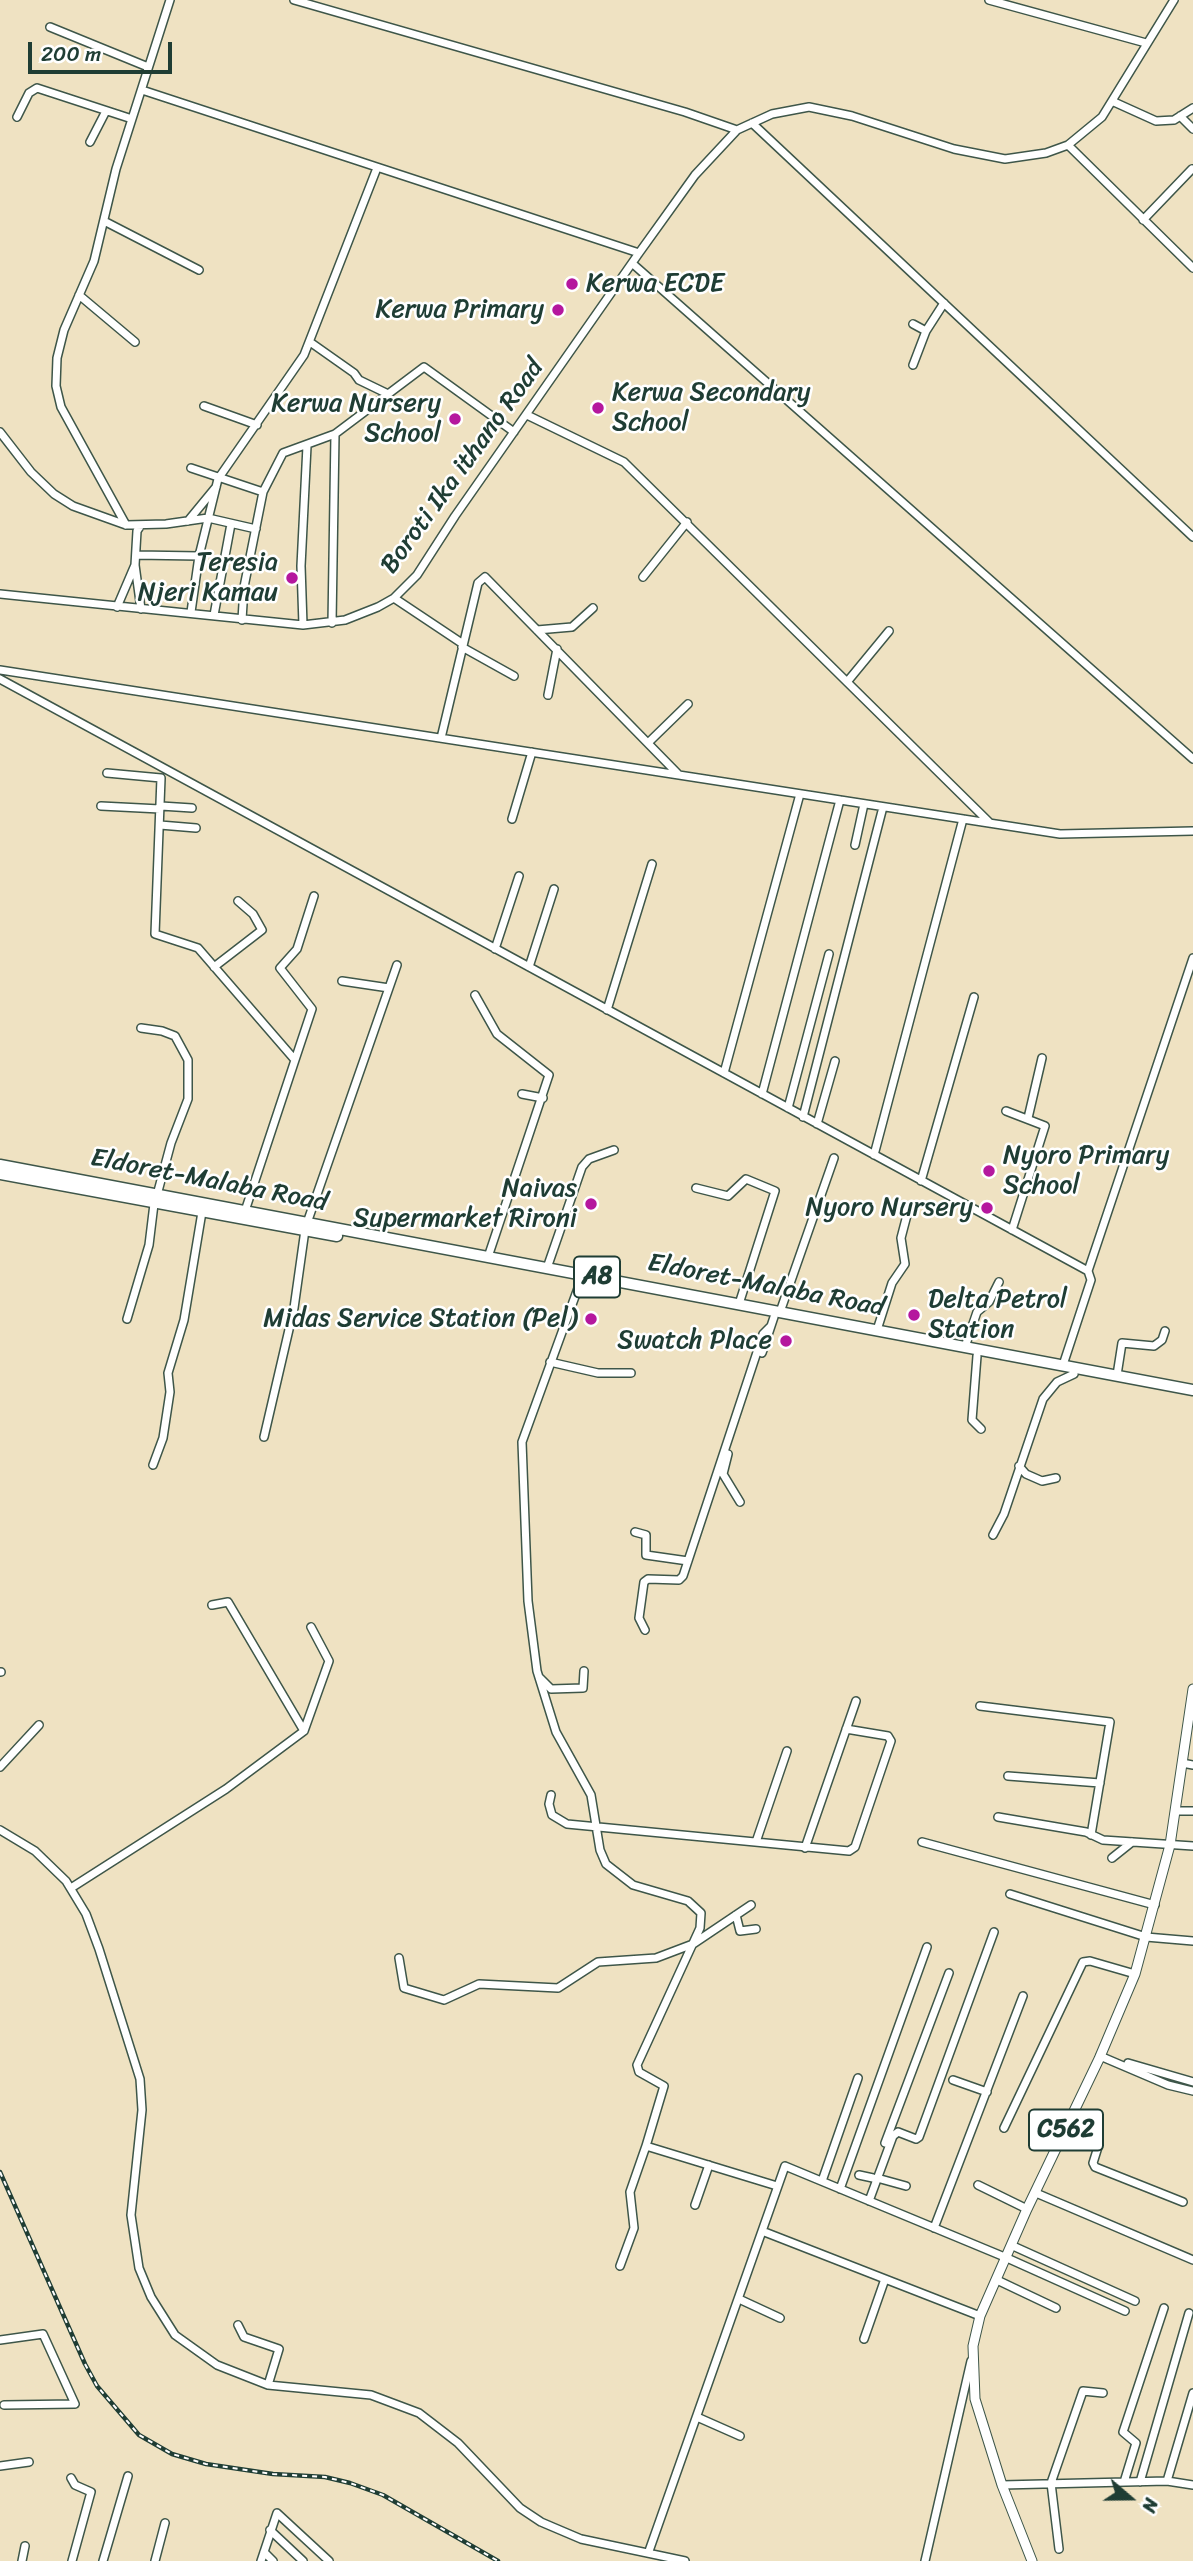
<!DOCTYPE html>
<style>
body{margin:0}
#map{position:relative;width:1193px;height:2561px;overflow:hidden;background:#efe2c2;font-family:Sriracha,sans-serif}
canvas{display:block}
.north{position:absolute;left:1095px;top:2463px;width:70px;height:70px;-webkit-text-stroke:5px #fff;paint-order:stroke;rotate:110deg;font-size:19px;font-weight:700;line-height:28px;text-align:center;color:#1f3d34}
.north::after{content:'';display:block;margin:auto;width:24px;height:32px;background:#1f3d34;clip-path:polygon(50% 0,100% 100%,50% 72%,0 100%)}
.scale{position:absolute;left:28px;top:42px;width:144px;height:32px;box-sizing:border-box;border:4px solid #1f3d34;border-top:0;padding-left:9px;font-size:21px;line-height:24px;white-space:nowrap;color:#1f3d34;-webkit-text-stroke:5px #fff;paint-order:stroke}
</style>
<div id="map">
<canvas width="1193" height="2561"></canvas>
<div class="north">N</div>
<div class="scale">200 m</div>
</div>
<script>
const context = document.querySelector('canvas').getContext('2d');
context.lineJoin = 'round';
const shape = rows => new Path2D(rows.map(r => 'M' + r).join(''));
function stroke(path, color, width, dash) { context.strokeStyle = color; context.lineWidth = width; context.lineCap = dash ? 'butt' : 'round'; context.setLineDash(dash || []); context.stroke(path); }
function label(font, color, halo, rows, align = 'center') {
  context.font = font + ' Sriracha,sans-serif'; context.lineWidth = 5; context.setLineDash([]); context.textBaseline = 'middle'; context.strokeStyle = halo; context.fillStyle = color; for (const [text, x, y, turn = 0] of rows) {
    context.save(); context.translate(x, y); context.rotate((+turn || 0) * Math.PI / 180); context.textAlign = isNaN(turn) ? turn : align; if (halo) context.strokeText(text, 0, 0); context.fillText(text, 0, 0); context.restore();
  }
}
const minor = shape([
 [294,0,685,112,737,130],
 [989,0,1146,43],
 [50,27,148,67],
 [142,90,639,253],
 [1114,102,1156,121,1174,120,1193,108],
 [1180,116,1193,129],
 [17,117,29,93,37,88,132,119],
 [752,123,1193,537],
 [90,142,106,111],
 [1068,145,1193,268],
 [1143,220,1192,169],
 [104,221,199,270],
 [633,264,1193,759],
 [79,295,135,342],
 [913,324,926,331],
 [310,342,354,373,359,380,388,394],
 [913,365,926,331,944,303],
 [204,406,257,425],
 [527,415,624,462,990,823],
 [0,432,31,472,54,494,73,506,126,525,166,524,208,518,256,529],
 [191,468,263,492],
 [188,521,216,487],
 [126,525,61,407,56,386,57,358,64,330,94,261,116,169,170,0],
 [136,555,199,556],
 [643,577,687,522],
 [0,594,303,625,345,620,378,607,394,598,417,575,455,516,639,253,695,175,737,130,772,114,809,107,852,116,954,149,1005,159,1046,153,1068,145,1102,117,1174,0],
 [394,598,463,644],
 [117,607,135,565],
 [141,609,135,565,137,531,141,525],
 [191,612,199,556,218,479,304,355,377,168],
 [214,615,231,524],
 [242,620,244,587,263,492,283,453,335,434,424,367,514,432],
 [332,623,335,434],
 [303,625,301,566,307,446],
 [537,630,572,627,593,608],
 [462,647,514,676],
 [0,670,1060,834,1193,831],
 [0,679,1088,1271],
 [847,682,889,631],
 [548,695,557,649],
 [441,738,478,583,485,577,678,774],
 [649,742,688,704],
 [107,773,161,778,155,934,198,948,295,1060,245,1211],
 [101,806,160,809],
 [161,806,192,808],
 [512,819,532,752],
 [160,825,196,828],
 [855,845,864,804],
 [495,949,519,876],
 [214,967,262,930,253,914,238,901],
 [529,967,554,889],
 [342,981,389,988],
 [475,995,497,1034,549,1075,488,1257],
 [607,1010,652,864],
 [141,1028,162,1031,175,1036,188,1060,188,1099,171,1143,157,1195],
 [295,1060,312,1009,280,968,297,949,314,896],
 [724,1073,800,794],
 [522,1094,543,1098],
 [762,1094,840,800],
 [788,1108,829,954],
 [1006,1111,1045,1126,1012,1230],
 [803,1117,883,807],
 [1028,1118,1042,1058],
 [817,1124,835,1061],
 [874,1155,963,819],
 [921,1181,974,997],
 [696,1188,728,1196,746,1179,775,1191,739,1304],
 [307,1223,397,965],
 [547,1268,582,1167,589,1159,614,1150],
 [581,1280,522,1442,528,1601,537,1671,556,1732,591,1795,600,1850,606,1864,633,1885,688,1901,701,1913,700,1928,637,2065,639,2072,664,2086,646,2146,777,2186],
 [780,1312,834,1158],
 [127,1319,149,1245,154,1204],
 [877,1330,892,1283,905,1264,901,1238,907,1215],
 [965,1347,977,1312,989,1302,999,1282],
 [762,1353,774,1317],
 [977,1356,972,1420,981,1429],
 [550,1362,598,1373,631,1373],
 [1063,1365,1091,1280,1088,1271,1193,958],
 [1117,1375,1122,1343,1154,1346,1162,1340,1165,1331],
 [264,1437,294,1308,305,1230],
 [728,1454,723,1474,740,1502],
 [153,1465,163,1438,170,1392,168,1373,184,1320,202,1212],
 [1019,1466,1026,1474,1042,1481,1056,1478],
 [635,1532,646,1535,646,1555,688,1561],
 [993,1535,1004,1514,1043,1399,1057,1382,1074,1374],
 [212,1605,228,1602,304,1731],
 [645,1630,639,1618,644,1582,648,1579,679,1580,683,1576,763,1334,770,1327],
 [0,1672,1,1672],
 [540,1678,551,1689,583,1688,584,1671],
 [980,1706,1110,1722,1091,1835],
 [1182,1763,1193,1765],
 [0,1767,39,1725],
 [1008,1776,1100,1783],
 [551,1795,549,1804,552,1815,567,1824,849,1851,855,1847,891,1741,888,1736,846,1729],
 [1175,1811,1193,1811],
 [998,1817,1086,1832,1103,1840,1193,1846],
 [0,1830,35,1851,66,1881,86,1914,99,1949,140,2079,142,2110,131,2215,139,2268,151,2297,175,2335,217,2365,268,2385,371,2395,419,2413,458,2443,520,2508,541,2522,581,2539,685,2561],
 [756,1842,787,1751],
 [922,1842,1155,1905],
 [805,1848,856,1701],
 [1112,1858,1132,1842],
 [71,1888,226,1789,304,1731,329,1661,311,1627],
 [1010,1894,1146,1937,1193,1941],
 [736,1915,740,1931,756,1929],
 [399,1958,404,1988,444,2000,479,1984,558,1988,598,1962,656,1958,693,1944,751,1905],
 [1100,2056,1168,2085,1193,2091],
 [1128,2063,1193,2082],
 [953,2080,987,2092],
 [1004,2128,1083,1962,1090,1961,1135,1974],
 [1065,2132,1098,2147,1093,2163,1095,2167,1183,2202],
 [885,2143,949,1973],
 [859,2175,873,2178],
 [877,2178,906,2186],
 [822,2181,858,2078],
 [978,2185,1027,2209],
 [840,2189,927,1947],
 [1036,2193,1193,2260],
 [869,2201,893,2136,898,2132,916,2139,919,2137,994,1932],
 [695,2205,709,2165],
 [934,2228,1023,1996],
 [762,2231,980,2316],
 [1013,2246,1135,2301],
 [620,2266,634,2228,630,2192,646,2146],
 [997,2280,1056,2308],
 [739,2299,780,2318],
 [238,2325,244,2337,279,2349,268,2385],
 [864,2339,885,2279],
 [0,2340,43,2334,75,2404,4,2405],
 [697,2417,740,2436],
 [0,2466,29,2462],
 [71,2478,75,2485,91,2492,72,2561],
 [1167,2481,1193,2393],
 [1124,2482,1136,2443,1123,2432,1164,2308],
 [1140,2482,1189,2313],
 [1002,2485,1167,2481,1193,2485],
 [270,2530,303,2561],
 [1059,2549,1051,2483,1083,2391,1103,2393],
 [649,2551,785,2166,1007,2258,1125,2311],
 [264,2552,273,2561],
 [22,2561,25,2546],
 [103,2561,128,2476],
 [155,2561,165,2523],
 [261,2561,277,2513,329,2561],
 [925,2561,971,2361]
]);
const major = shape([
 [1032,2561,1002,2485,975,2399,973,2346,980,2316,1027,2209,1099,2059,1135,1974,1170,1845,1193,1689]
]);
const highway = shape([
 [0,1165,1193,1390],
 [0,1174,337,1236]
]);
const rail = shape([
 [0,2172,85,2364,97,2386,139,2435,172,2454,206,2464,273,2474,325,2477,350,2483,383,2495,498,2561]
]);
const markers = [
 [572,284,7,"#b5179e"],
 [558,310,7,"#b5179e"],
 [598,408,7,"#b5179e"],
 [455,419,7,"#b5179e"],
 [292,578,7,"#b5179e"],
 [989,1171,7,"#b5179e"],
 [591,1204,7,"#b5179e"],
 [987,1208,7,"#b5179e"],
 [914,1315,7,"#b5179e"],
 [591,1319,7,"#b5179e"],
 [786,1341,7,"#b5179e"]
];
const shields = [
 [597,1277,46],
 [1066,2130,74]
];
const shieldNames = [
 ["A8",597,1277],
 ["C562",1066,2130]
];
const poiNames = [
 ["Kerwa ECDE",586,284,"left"],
 ["Kerwa Primary",544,310],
 ["Kerwa Secondary",612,393,"left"],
 ["School",612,423,"left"],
 ["Kerwa Nursery",441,404],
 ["School",441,434],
 ["Teresia",278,563],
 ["Njeri Kamau",278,593],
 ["Nyoro Primary",1003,1156,"left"],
 ["School",1003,1186,"left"],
 ["Naivas",577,1189],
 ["Supermarket Rironi",577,1219],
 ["Nyoro Nursery",973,1208],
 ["Delta Petrol",928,1300,"left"],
 ["Station",928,1330,"left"],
 ["Midas Service Station (Pel)",577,1319],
 ["Swatch Place",772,1341]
];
const streetNames = [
 ["Boroti Ika ithano Road",463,467,-54],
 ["Eldoret-Malaba Road",209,1181,11],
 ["Eldoret-Malaba Road",766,1286,11]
];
stroke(minor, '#3e5649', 10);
stroke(major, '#3e5649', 11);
stroke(highway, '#3e5649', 13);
stroke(minor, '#fff', 7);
stroke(major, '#fff', 9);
stroke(highway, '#fff', 10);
stroke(rail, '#1f3d34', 4.5);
stroke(rail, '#fff', 2, [5]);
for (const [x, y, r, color] of markers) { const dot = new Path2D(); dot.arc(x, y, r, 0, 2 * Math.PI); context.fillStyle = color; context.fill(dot); stroke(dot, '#fff', 2.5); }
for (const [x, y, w] of shields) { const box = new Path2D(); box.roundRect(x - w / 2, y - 20.5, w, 41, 5); context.fillStyle = '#fff'; context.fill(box); stroke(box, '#1f3d34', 2); }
label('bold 24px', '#1f3d34', null, shieldNames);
label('26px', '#1f3d34', '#fff', poiNames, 'right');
label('26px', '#1f3d34', '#fff', streetNames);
</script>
